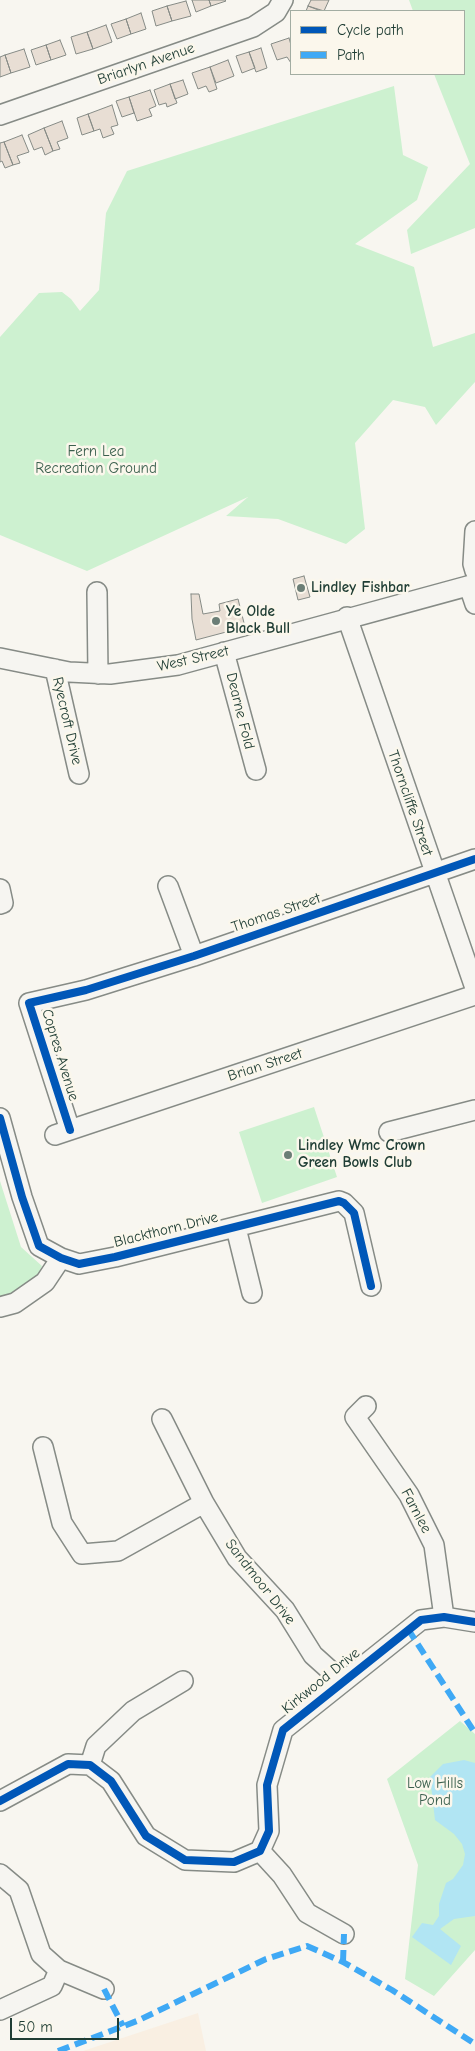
<!DOCTYPE html>
<style>
body{margin:0}
#map{position:relative;width:475px;height:2051px;overflow:hidden;background:#f8f6f0;font-family:"Comic Neue",sans-serif}
canvas{display:block}
.legend{position:absolute;left:290px;top:10px;width:175px;height:65px;box-sizing:border-box;background:#fbf7ec;border:1px solid #a3ada2;margin:0;padding:6px 9px;list-style:none;font-size:15px;color:#1f3d34}
.legend li{display:flex;align-items:center;gap:10px;height:25px}
.legend b{width:25px;border:1px solid #a3ada2}
.scale{position:absolute;left:10px;top:2018px;width:109px;height:22px;box-sizing:border-box;border:2px solid #1f3d34;border-top:0;padding-left:6px;font-size:15px;line-height:18px;white-space:nowrap;color:#1f3d34;-webkit-text-stroke:4px #fbf7ec;paint-order:stroke}
</style>
<div id="map">
<canvas width="475" height="2051"></canvas>
<ul class="legend">
<li><b style="height:6px;background:#0057b8"></b>Cycle path</li>
<li><b style="height:6px;background:#3fa9f5"></b>Path</li>
</ul>
<div class="scale">50 m</div>
</div>
<script>
const context = document.querySelector('canvas').getContext('2d');
context.lineJoin = 'round';
function paint(path, color) { context.fillStyle = color; context.fill(path, 'evenodd'); }
const shape = rows => new Path2D(rows.map(r => 'M' + r).join(''));
function stroke(path, color, width, dash) { context.strokeStyle = color; context.lineWidth = width; context.lineCap = dash ? 'butt' : 'round'; context.setLineDash(dash || []); context.stroke(path); }
function label(font, color, halo, rows, align = 'center') {
  context.font = font + ' "Comic Neue",sans-serif'; context.lineWidth = 5; context.setLineDash([]); context.textBaseline = 'middle'; context.strokeStyle = halo; context.fillStyle = color; for (const [text, x, y, turn = 0] of rows) {
    context.save(); context.translate(x, y); context.rotate((+turn || 0) * Math.PI / 180); context.textAlign = isNaN(turn) ? turn : align; if (halo) context.strokeText(text, 0, 0); context.fillText(text, 0, 0); context.restore();
  }
}
const built = shape([
 [198,2013,206,2051,83,2051]
]);
const green = shape([
 [409,0,475,0,475,228,411,254,407,230,470,164,434,74,464,74,464,11,413,11],
 [394,86,403,155,428,167,417,200,355,244,414,267,433,347,475,333,475,382,436,425,425,407,393,400,355,443,365,529,346,544,278,519,226,516,248,497,87,571,0,535,0,337,39,293,62,292,71,299,80,311,99,290,106,213,127,171],
 [314,1107,337,1177,262,1203,239,1132],
 [0,1181,21,1247,42,1266,34,1283,20,1295,0,1297],
 [460,1721,475,1734,475,1950,434,1996,405,1979,418,1865,387,1779]
]);
const water = shape([
 [464,1760,475,1763,475,1916,454,1919,440,1929,461,1946,451,1965,412,1937,422,1923,433,1925,439,1916,439,1904,446,1883,453,1879,463,1865,465,1854,462,1844,454,1834,435,1820,430,1777,443,1764]
]);
const building = shape([
 [192,0,209,0,211,6,196,12,192,0],
 [209,0,225,0,226,1,211,6,209,0],
 [311,0,329,0,324,11,308,6,311,0],
 [186,1,191,16,172,21,167,6,186,1],
 [167,6,172,21,156,26,152,11,167,6],
 [308,6,321,11,306,11,308,6],
 [141,13,146,29,131,34,126,19,141,13],
 [126,19,131,34,117,39,111,24,126,19],
 [106,25,112,42,93,49,87,32,106,25],
 [87,32,93,49,76,54,71,37,87,32],
 [289,38,291,45,291,63,287,57,277,60,271,44,289,38],
 [60,40,66,55,51,60,46,45,60,40],
 [46,45,51,60,36,65,31,50,46,45],
 [261,48,267,68,256,72,249,52,261,48],
 [24,49,30,67,11,73,5,55,24,49],
 [249,52,255,68,242,73,236,56,249,52],
 [5,55,11,73,0,77,0,57,5,55],
 [228,60,234,76,216,83,210,67,228,60],
 [210,67,217,89,209,92,206,86,198,89,192,73,210,67],
 [183,80,188,94,175,99,170,84,183,80],
 [170,84,177,103,167,107,166,103,159,105,154,90,170,84],
 [150,90,156,106,149,109,152,116,137,121,129,97,150,90],
 [129,97,134,113,122,117,116,101,129,97],
 [112,105,118,125,111,127,114,134,103,138,100,129,94,131,88,114,112,105],
 [88,114,94,131,82,135,77,118,88,114],
 [62,121,68,138,57,142,60,149,53,151,44,128,62,121],
 [44,128,53,151,45,155,42,147,34,150,28,135,44,128],
 [22,135,29,152,17,156,20,163,13,165,4,142,22,135],
 [4,142,13,165,5,168,2,161,0,162,0,143,4,142],
 [304,576,310,597,298,600,293,579,304,576],
 [191,594,199,594,203,614,220,611,219,604,238,599,245,627,196,640,192,619,191,594]
]);
const minor = shape([
 [0,115,253,27,276,12,283,0],
 [475,531,473,564,475,571],
 [469,586,475,604],
 [97,592,98,674],
 [347,617,475,988],
 [224,652,256,770],
 [0,658,69,672,110,674,178,665,475,584],
 [55,669,79,774],
 [168,886,194,956],
 [0,889,3,903,0,904],
 [0,1118,22,1197,39,1246,61,1258,79,1264,115,1257,339,1201,344,1203,354,1213,371,1286],
 [70,1130,29,1003,86,990,194,956,475,859],
 [389,1132,475,1110],
 [55,1135,475,995],
 [236,1228,252,1293],
 [0,1307,15,1303,45,1282,61,1258],
 [366,1406,355,1417,409,1495,434,1545,444,1617],
 [162,1419,204,1503,237,1558,285,1610,313,1655,343,1682],
 [43,1447,62,1523,82,1554,118,1551,204,1503],
 [90,1765,96,1746,133,1711,183,1681],
 [0,1801,68,1764,90,1765,111,1781,146,1836,185,1860,234,1862,260,1851,269,1831,267,1785,283,1730,421,1620,444,1617,475,1622],
 [260,1851,282,1875,307,1913,344,1934],
 [0,1874,19,1890,41,1954,59,1970,104,1989],
 [0,2010,52,1986,59,1970]
]);
const quiet = shape([
 [408,1629,475,1733],
 [343,1962,344,1934],
 [104,1989,123,2026],
 [58,2051,137,2021,266,1959,307,1946,343,1962,392,1990,475,2044]
]);
const cycleway = shape([
 [0,1118,22,1197,39,1246,61,1258,79,1264,115,1257,339,1201,344,1203,354,1213,371,1286],
 [70,1130,29,1003,86,990,194,956,475,859],
 [0,1801,68,1764,90,1765,111,1781,146,1836,185,1860,234,1862,260,1851,269,1831,267,1785,283,1730,421,1620,444,1617,475,1622]
]);
const markers = [
 [301,588,5,"#6b7e76"],
 [216,621,5,"#6b7e76"],
 [288,1155,5,"#6b7e76"]
];
const streetNames = [
 ["Briarlyn Avenue",146,64,-19],
 ["West Street",193,659,-13],
 ["Dearne Fold",240,711,76],
 ["Ryecroft Drive",67,721,77],
 ["Thorncliffe Street",410,803,71],
 ["Thomas Street",276,913,-19],
 ["Copres Avenue",60,1055,73],
 ["Brian Street",265,1065,-18],
 ["Blackthorn Drive",166,1230,-14],
 ["Farnlee",416,1511,62],
 ["Sandmoor Drive",260,1582,52],
 ["Kirkwood Drive",321,1681,-39]
];
const parkNames = [
 ["Fern Lea",96,452],
 ["Recreation Ground",96,469],
 ["Low Hills",435,1784],
 ["Pond",435,1801]
];
const poiNames = [
 ["Lindley Fishbar",311,588],
 ["Ye Olde",226,612],
 ["Black Bull",226,629],
 ["Lindley Wmc Crown",298,1146],
 ["Green Bowls Club",298,1163]
];
paint(built, '#f9efe2');
paint(green, '#cdf1d0');
paint(water, '#b1e5f3');
paint(building, '#e8ded4');
stroke(building, '#868b86', 1);
stroke(minor, '#868b86', 22);
stroke(minor, '#f6f5f1', 19);
stroke(quiet, '#3fa9f5', 6, [12, 6]);
stroke(cycleway, '#0057b8', 8);
for (const [x, y, r, color] of markers) { const dot = new Path2D(); dot.arc(x, y, r, 0, 2 * Math.PI); context.fillStyle = color; context.fill(dot); stroke(dot, '#fbf7ec', 2); }
label('15px', '#1f3d34', '#fbf7ec', streetNames);
label('15px', '#3b604e', '#fbf7ec', parkNames);
label('bold 15px', '#1f3d34', '#fbf7ec', poiNames, 'left');
</script>
